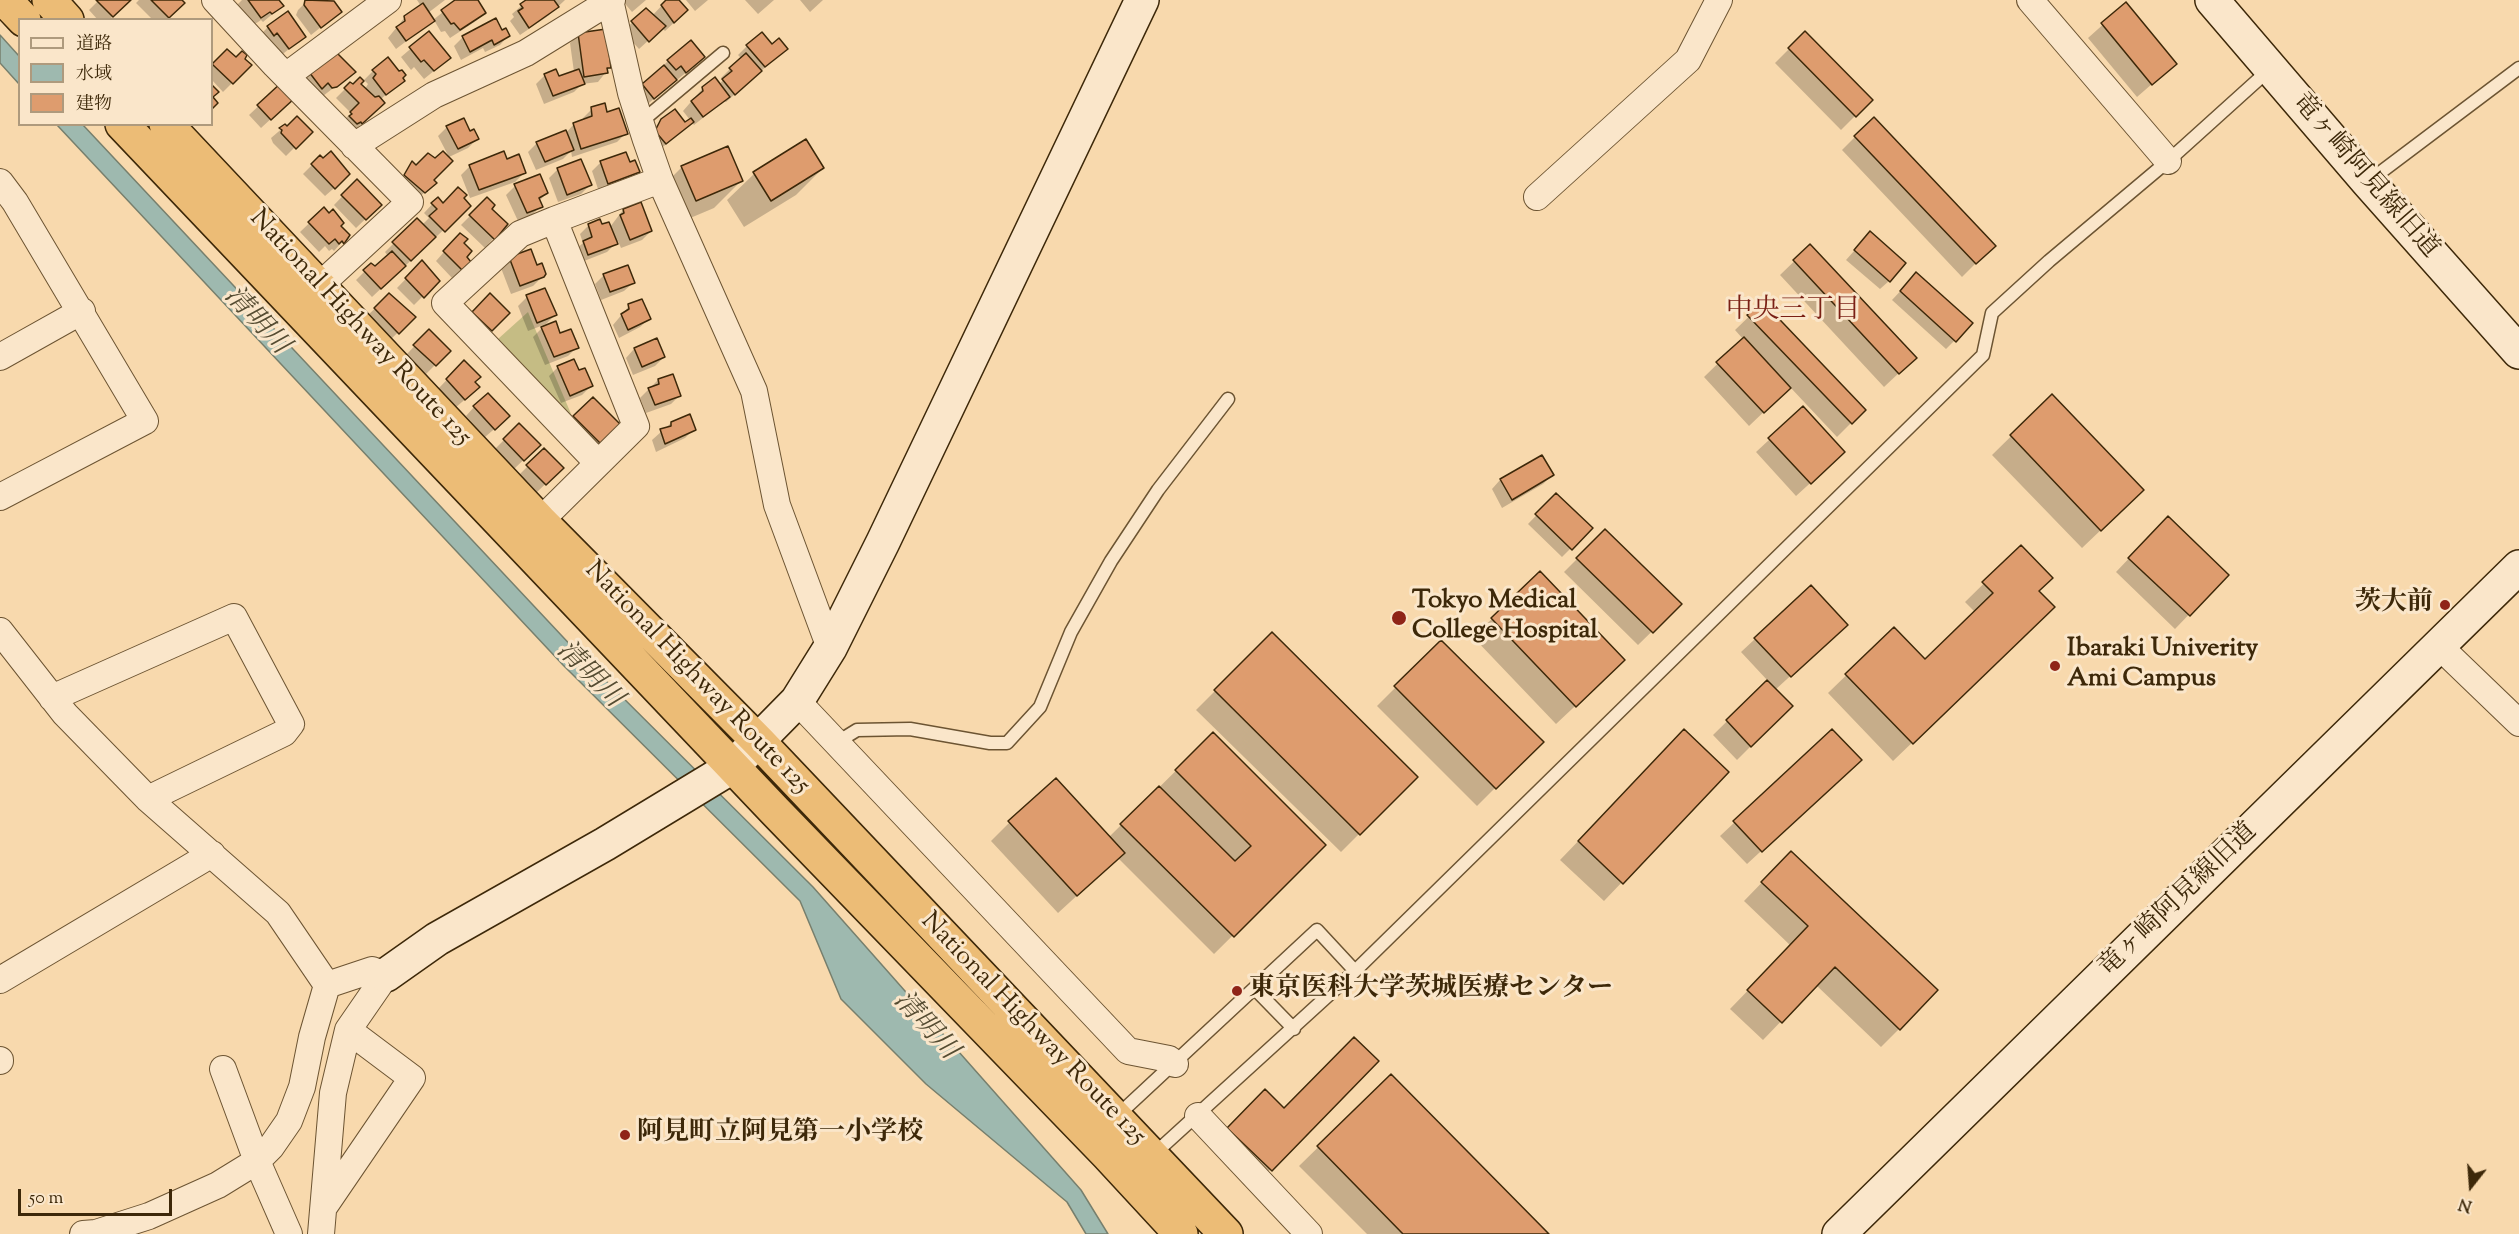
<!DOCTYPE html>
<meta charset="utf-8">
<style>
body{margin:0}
#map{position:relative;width:2519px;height:1234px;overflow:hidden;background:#f8d9ad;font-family:"Sorts Mill Goudy","Noto Serif JP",serif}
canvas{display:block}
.legend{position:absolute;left:18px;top:18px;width:195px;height:108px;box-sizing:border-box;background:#fae6ca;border:2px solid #ae9a7d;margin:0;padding:8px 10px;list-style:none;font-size:18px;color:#3d2809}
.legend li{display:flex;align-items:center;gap:12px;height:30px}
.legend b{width:30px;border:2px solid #ae9a7d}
.north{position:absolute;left:2441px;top:1156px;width:60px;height:60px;-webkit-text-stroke:4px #fae6ca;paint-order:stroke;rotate:197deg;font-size:16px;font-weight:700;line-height:24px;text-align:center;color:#3d2809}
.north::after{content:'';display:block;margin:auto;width:21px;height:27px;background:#3d2809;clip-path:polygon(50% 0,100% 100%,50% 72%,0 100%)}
.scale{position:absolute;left:18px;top:1189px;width:154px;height:27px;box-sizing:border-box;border:3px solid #3d2809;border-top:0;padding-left:8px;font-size:18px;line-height:21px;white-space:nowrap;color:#3d2809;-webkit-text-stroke:4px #fae6ca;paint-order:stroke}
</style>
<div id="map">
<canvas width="2519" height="1234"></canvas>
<ul class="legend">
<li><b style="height:8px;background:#fae6ca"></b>道路</li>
<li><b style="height:16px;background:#9eb9af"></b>水域</li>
<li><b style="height:16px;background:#de9c6e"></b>建物</li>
</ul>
<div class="north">N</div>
<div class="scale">50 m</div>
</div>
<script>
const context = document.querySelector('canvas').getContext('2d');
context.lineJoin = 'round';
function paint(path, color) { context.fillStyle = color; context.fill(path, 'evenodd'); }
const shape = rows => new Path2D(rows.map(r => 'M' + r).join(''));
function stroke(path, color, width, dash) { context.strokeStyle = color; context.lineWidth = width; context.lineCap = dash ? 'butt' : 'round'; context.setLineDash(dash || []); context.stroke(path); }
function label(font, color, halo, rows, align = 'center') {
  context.font = font + ' "Sorts Mill Goudy","Noto Serif JP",serif'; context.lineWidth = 6; context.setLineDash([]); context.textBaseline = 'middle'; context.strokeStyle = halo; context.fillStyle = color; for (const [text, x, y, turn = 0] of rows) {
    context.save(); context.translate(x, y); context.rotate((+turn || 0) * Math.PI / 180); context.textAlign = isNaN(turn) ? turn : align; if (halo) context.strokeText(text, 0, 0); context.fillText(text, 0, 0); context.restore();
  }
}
const green = shape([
 [528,312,574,421,498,339]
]);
const water = shape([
 [0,35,19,56,19,84,0,63,0,35],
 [57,125,83,125,577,652,813,887,1081,1190,1108,1234,1086,1234,1067,1202,926,1084,841,999,800,901,563,665,57,125]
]);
const shadow = shape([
 [99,0,129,0,109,20,98,20,89,10],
 [139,0,180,0,183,3,166,20,153,20,136,3],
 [242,0,278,0,282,6,263,22,261,20,252,26,236,6],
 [308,0,327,0,340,12,311,35,296,15,298,10],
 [417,0,445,0,428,13,433,20,458,0,476,0,484,13,476,21,450,38,445,31,441,32,434,20,396,49,388,38,405,17,421,6],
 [528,0,565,0,548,16,520,35,510,21,514,17,512,14],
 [622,0,646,0,632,12],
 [667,0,677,0,678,19,665,31,662,28,639,49,623,31,646,10,651,17],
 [686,0,708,0,695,11],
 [745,0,774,0,758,14],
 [800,0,823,0,810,12],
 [2126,4,2175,64,2137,97,2088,38],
 [495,20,501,32,508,36,500,45,485,52,483,48,461,60,454,46,463,37],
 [268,27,304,37,279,57,259,36],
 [429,33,440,66,424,79,414,67,411,70,401,57],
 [1805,33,1871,100,1841,130,1775,63],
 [579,34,610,67,598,82,582,84,574,92,544,104,536,84,545,75,558,78,574,72,570,43],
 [747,46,772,46,777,57,726,102,724,101,694,125,692,122,657,152,652,130,662,120,685,124,690,120,683,111,703,88,719,85,723,80,721,78,741,58,738,55],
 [227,51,236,60,243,59,250,65,223,92,212,80,212,67],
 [668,61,694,66,644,107,634,94],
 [373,71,403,80,381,99,375,111,353,132,342,122,351,113,336,98,350,84,353,86,359,84,365,89,368,84,364,80],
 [354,72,323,96,319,91,312,96,302,82,310,73],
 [282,84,285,106,261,128,249,115],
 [592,109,606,114,626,133,617,142,572,157,571,151,563,159,536,170,528,152,537,143,566,133,574,124,583,121,583,118],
 [1873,119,1980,259,1962,277,1842,150],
 [285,126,310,132,286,156,273,143,271,138],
 [447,127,470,133,477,139,468,148,449,157,438,136],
 [320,157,340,183,325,196,303,174],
 [435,160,432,181,435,183,415,201,396,185,412,164,415,167],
 [506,161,524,173,515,182,470,198,461,175,470,166],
 [601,162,629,164,638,172,629,181,599,192,592,171],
 [682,167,741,181,714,208,669,227,655,194],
 [823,168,796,195,744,227,727,200,754,174],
 [558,169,590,185,581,194,558,202,549,178],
 [357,181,380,205,356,228,334,205],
 [515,186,547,193,539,201,541,206,532,215,518,221,506,195],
 [462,198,469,206,372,297,356,280,371,265,375,269,388,256,385,252,417,220,422,225,429,218,424,213,437,199,443,205],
 [487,199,490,209,506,224,485,248,461,225],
 [324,209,348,235,334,251,332,249,329,251,325,246,319,252,300,232],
 [623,210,651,231,642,240,621,248,618,241,607,252,579,263,574,251,583,243,580,234,589,225,610,227],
 [1862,242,1889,281,1880,289,1846,260],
 [462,243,465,257,469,262,452,278,436,261,451,244],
 [1810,246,1901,371,1884,387,1780,275],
 [510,259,537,267,543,276,533,286,511,294,501,268],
 [422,262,438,281,414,305,397,288],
 [604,275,633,283,624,291,601,300,595,284],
 [1908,283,1955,340,1946,349,1892,300],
 [389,295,414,317,389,341,366,317],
 [490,295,508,313,482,339,464,321],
 [527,297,555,315,546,324,528,331,518,306],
 [1762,304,1864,410,1837,437,1790,387,1749,426,1704,377,1743,339,1735,330],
 [629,306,649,319,640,327,619,338,613,325],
 [542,328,577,347,568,356,545,365,533,337],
 [429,331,449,351,426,374,406,355],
 [656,340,664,357,655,366,633,375,626,358,634,349],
 [464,362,473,382,469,396,455,408,438,389],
 [558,367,578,372,591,386,582,395,561,403,549,376],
 [658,380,680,395,671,404,646,413,640,398],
 [2052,396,2124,508,2082,548,1992,455],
 [593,399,619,425,592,452,566,426],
 [474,407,499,425,485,437,466,416],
 [671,423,694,429,685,438,656,452,652,440],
 [519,425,539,445,514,469,495,449],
 [1770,439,1829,466,1796,496,1756,452],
 [544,450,562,468,536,493,519,475],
 [1541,457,1552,475,1543,484,1502,508,1492,489,1500,480],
 [1556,495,1591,528,1562,557,1528,524],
 [1605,531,1680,604,1638,645,1564,572],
 [2154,532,2227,575,2175,629,2116,572],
 [2021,547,2037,591,2035,625,1893,761,1828,693,1894,629,1925,661,1975,612,1965,602],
 [1540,573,1605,678,1556,724,1473,637],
 [1272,634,1416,777,1341,852,1196,710],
 [1832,638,1775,690,1791,706,1737,760,1713,735,1768,681,1741,652,1755,639],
 [1441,642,1541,742,1477,806,1377,706],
 [1832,731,1846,773,1747,864,1720,836],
 [1213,734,1324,845,1214,954,1118,858,1058,913,991,841,1010,822,1109,837],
 [1666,750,1727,772,1604,901,1560,860],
 [1773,871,1899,1029,1881,1047,1816,985,1763,1040,1730,1009,1791,946,1744,901],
 [1377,1061,1252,1188,1210,1148,1265,1091,1284,1110],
 [1391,1076,1547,1234,1367,1234,1299,1166]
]);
const building = shape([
 [96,0,131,0,113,17,96,0],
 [151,0,182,0,185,3,169,18,151,0],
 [248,0,279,0,284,6,272,14,270,12,261,18,248,0],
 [305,0,334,1,342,12,321,28,304,5,305,0],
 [455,0,478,0,486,13,460,30,454,23,451,24,441,10,455,0],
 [526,0,554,0,559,7,529,28,518,11,523,8,520,4,526,0],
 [666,0,679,0,688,10,674,23,661,5,666,0],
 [2126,2,2177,64,2152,85,2101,23,2126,2],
 [423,3,435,21,406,41,396,27,405,21,404,16,423,3],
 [646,8,666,26,649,42,631,21,646,8],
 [288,11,306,37,289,49,277,33,274,36,267,26,288,11],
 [496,18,502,30,506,28,510,36,494,45,492,40,470,52,462,36,496,18],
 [606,29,611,68,607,68,608,73,584,77,578,33,606,29],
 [429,31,451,58,434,71,424,60,421,62,409,47,429,31],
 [1805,31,1873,100,1856,117,1788,48,1805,31],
 [762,32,772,44,779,38,788,49,765,67,746,45,762,32],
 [691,40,705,57,686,73,681,66,676,70,667,60,691,40],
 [227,49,236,57,242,51,247,55,245,59,252,65,233,84,212,64,227,49],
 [336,52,356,72,337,87,332,88,328,83,322,89,309,72,336,52],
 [746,53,762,71,735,95,722,79,732,71,729,68,746,53],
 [388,57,399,71,402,70,406,75,403,78,405,81,386,95,373,78,376,74,372,70,388,57],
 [664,65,677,80,654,99,642,84,664,65],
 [556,69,559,76,579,69,585,84,553,96,544,74,556,69],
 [360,77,364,81,361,84,375,97,379,96,385,103,362,124,361,122,357,124,349,116,352,114,350,112,359,103,344,88,350,82,353,84,360,77],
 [715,77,730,97,703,117,691,101,703,91,702,87,715,77],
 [282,82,296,97,271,120,257,105,282,82],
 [212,85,219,92,213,97,218,103,212,109,212,85],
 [605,103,607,112,619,108,628,134,581,149,573,123,592,116,591,107,605,103],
 [675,109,685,122,691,118,694,122,666,144,655,131,661,119,675,109],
 [297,116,313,132,296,149,281,133,282,130,279,128,285,124,287,126,297,116],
 [1874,117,1996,246,1976,264,1854,136,1874,117],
 [464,118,470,131,474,129,479,139,458,149,446,126,464,118],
 [566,130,574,150,545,162,536,142,566,130],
 [806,139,824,168,771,201,753,172,806,139],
 [728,146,743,181,696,201,681,166,728,146],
 [331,151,350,174,335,189,311,164,320,155,323,158,331,151],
 [443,151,453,161,434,180,437,183,425,193,404,175,412,161,416,165,428,153,435,158,443,151],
 [504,151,507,159,519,154,526,173,479,190,469,165,504,151],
 [626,152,630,162,635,160,640,172,608,184,600,161,626,152],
 [581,159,592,185,567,195,557,168,581,159],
 [540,174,548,193,539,198,543,207,527,213,514,184,540,174],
 [357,179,382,205,366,220,341,195,357,179],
 [458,187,467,195,464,198,471,206,445,232,429,216,437,209,431,203,438,197,443,203,458,187],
 [487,197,495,205,492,209,508,224,495,240,469,215,487,197],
 [641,202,652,231,630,240,620,215,624,213,623,209,641,202],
 [324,207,329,213,333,209,344,223,341,226,350,235,344,244,342,241,339,244,335,239,329,244,308,222,324,207],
 [417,218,436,237,411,261,392,242,417,218],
 [600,219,602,224,609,222,618,244,588,255,583,241,592,237,588,224,600,219],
 [1870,231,1906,263,1890,282,1854,250,1870,231],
 [460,233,468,239,464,243,472,251,467,257,471,262,462,270,443,251,460,233],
 [1810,244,1917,358,1899,374,1793,260,1810,244],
 [531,249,537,265,542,263,546,274,544,277,520,286,509,257,531,249],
 [392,251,406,266,381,289,363,270,371,263,375,266,392,251],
 [422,260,440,281,424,298,405,278,422,260],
 [628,265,635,283,610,292,603,274,628,265],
 [1916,272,1973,323,1956,342,1900,291,1916,272],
 [545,288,557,315,537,323,526,295,545,288],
 [389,293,416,317,399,334,374,308,389,293],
 [490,293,510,313,492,331,472,312,490,293],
 [642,299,651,319,628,330,621,314,629,309,628,304,642,299],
 [1762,301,1866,410,1852,424,1747,315,1762,301],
 [556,321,560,333,571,329,579,348,554,357,541,327,556,321],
 [429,329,451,351,436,366,413,345,429,329],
 [1744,337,1791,388,1764,413,1716,362,1744,337],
 [657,338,665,357,642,367,634,348,657,338],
 [574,359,579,370,585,368,593,386,570,396,557,366,574,359],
 [464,360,481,377,475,382,480,387,465,400,446,379,464,360],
 [673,374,681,396,655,405,648,388,659,384,658,379,673,374],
 [488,393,510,416,495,430,473,406,488,393],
 [2052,394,2144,490,2101,531,2010,435,2052,394],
 [593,397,621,425,601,444,573,416,593,397],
 [1803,406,1845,452,1811,484,1768,438,1803,406],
 [690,414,696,430,665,444,660,429,671,426,671,422,690,414],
 [519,423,541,445,524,461,503,439,519,423],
 [544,448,564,468,546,485,526,465,544,448],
 [1542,455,1554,475,1512,500,1500,479,1542,455],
 [1556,493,1593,528,1572,550,1535,514,1556,493],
 [2168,516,2229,575,2190,616,2128,558,2168,516],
 [1605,529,1682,604,1653,633,1576,558,1605,529],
 [2021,545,2053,578,2039,591,2055,607,1913,744,1845,674,1894,627,1925,659,1993,593,1982,582,2021,545],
 [1540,571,1625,660,1576,707,1491,618,1540,571],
 [1811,585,1848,625,1791,677,1754,638,1811,585],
 [1272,632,1418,777,1360,835,1214,690,1272,632],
 [1441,640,1544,742,1496,789,1394,686,1441,640],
 [1767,680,1793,706,1751,747,1726,720,1767,680],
 [1684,729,1729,772,1623,884,1578,841,1684,729],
 [1832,729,1862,760,1762,852,1733,821,1832,729],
 [1213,732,1326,845,1234,937,1120,824,1159,786,1235,861,1251,846,1175,770,1213,732],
 [1056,778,1125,853,1077,896,1008,821,1056,778],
 [1791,851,1938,990,1900,1030,1835,967,1782,1023,1747,990,1808,926,1761,882,1791,851],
 [1354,1037,1379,1061,1272,1171,1227,1128,1265,1089,1284,1108,1354,1037],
 [1391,1074,1549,1234,1403,1234,1317,1146,1391,1074]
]);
const lane = shape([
 [641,122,723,53],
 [2369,181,2519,68],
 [836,743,857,730,910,729,990,743,1007,743,1040,707,1071,632,1111,561,1158,490,1228,399],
 [1255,989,1294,1029],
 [1117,1116,1317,930,1355,971],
 [1153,1155,1355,971,1983,355,1992,313,2049,261,2168,161,2270,69]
]);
const street = shape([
 [215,0,275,65,410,202,319,286],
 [610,0,631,93,646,140,660,180,754,391,777,505,830,648],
 [2030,0,2168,161],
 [286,76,388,0],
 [354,146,434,95,526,53,612,0],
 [0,182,15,202,145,421,0,497],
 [1537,197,1688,60,1719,0],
 [554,220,520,234,445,303,598,463],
 [0,357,82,311],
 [540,521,636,426,554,220,660,180],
 [0,631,65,714,148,799,278,913,327,985,312,1037,302,1087,289,1121,271,1147,257,1161,218,1185,149,1216,96,1233,83,1234],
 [2439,646,2519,723],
 [52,698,234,617,291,724,284,733,148,799],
 [797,701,1128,1051,1169,1059,1175,1064],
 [0,980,212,854],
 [0,1060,0,1061],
 [223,1069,257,1161,289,1234],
 [1198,1116,1309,1234],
 [324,1207,412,1078,348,1030],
 [321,1234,333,1093,348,1030,386,975,372,970,327,985]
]);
const secondary = shape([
 [2212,0,2368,182,2519,352],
 [386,975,437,939,605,844,732,767,797,701,830,648,883,542,1142,0],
 [1839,1234,2519,567]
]);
const highway = shape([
 [5,0,24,20],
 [49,0,67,20],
 [122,124,775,811,1108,1155,1181,1234],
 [166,124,540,521,759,742,1226,1234]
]);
const markers = [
 [2445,605,6,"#8f2418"],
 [1399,618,8,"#8f2418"],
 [2055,666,6,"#8f2418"],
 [1237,991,6,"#8f2418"],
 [625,1135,6,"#8f2418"]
];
const streetNames = [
 ["竜ヶ崎阿見線旧道",2364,177,49],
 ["National Highway Route 125",359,329,47],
 ["National Highway Route 125",696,679,46],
 ["竜ヶ崎阿見線旧道",2179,901,-44],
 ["National Highway Route 125",1032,1030,46]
];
const poiNames = [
 ["Tokyo Medical",1412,603],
 ["College Hospital",1412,633],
 ["茨大前",2433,605,"right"],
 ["Ibaraki Univerity",2067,651],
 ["Ami Campus",2067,681],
 ["東京医科大学茨城医療センター",1249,991],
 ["阿見町立阿見第一小学校",637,1135]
];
const neighbourhoodNames = [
 ["中央三丁目",1793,312]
];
const waterNames = [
 ["清明川",255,322,47],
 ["清明川",588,676,45],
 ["清明川",924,1027,48]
];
paint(green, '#c5bc84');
paint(water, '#9eb9af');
stroke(water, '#777f6d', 1.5);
paint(shadow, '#0003');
paint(building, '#de9c6e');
stroke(building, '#3d2809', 1.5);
stroke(lane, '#6c5432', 15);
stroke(street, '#6c5432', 28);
stroke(secondary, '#3d2809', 36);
stroke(highway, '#3d2809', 36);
stroke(lane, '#fae6ca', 12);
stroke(street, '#fae6ca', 26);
stroke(secondary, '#fae6ca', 33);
stroke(highway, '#ecbc76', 33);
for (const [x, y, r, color] of markers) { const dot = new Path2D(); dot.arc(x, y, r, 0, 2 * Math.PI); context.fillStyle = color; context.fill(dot); stroke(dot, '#fae6ca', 2); }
label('26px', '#3d2809', '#fae6ca', streetNames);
label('bold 26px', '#3d2809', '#fae6ca', poiNames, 'left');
label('27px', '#7a1f14', '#fae6ca', neighbourhoodNames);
label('italic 27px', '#554c32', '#fae6ca', waterNames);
</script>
